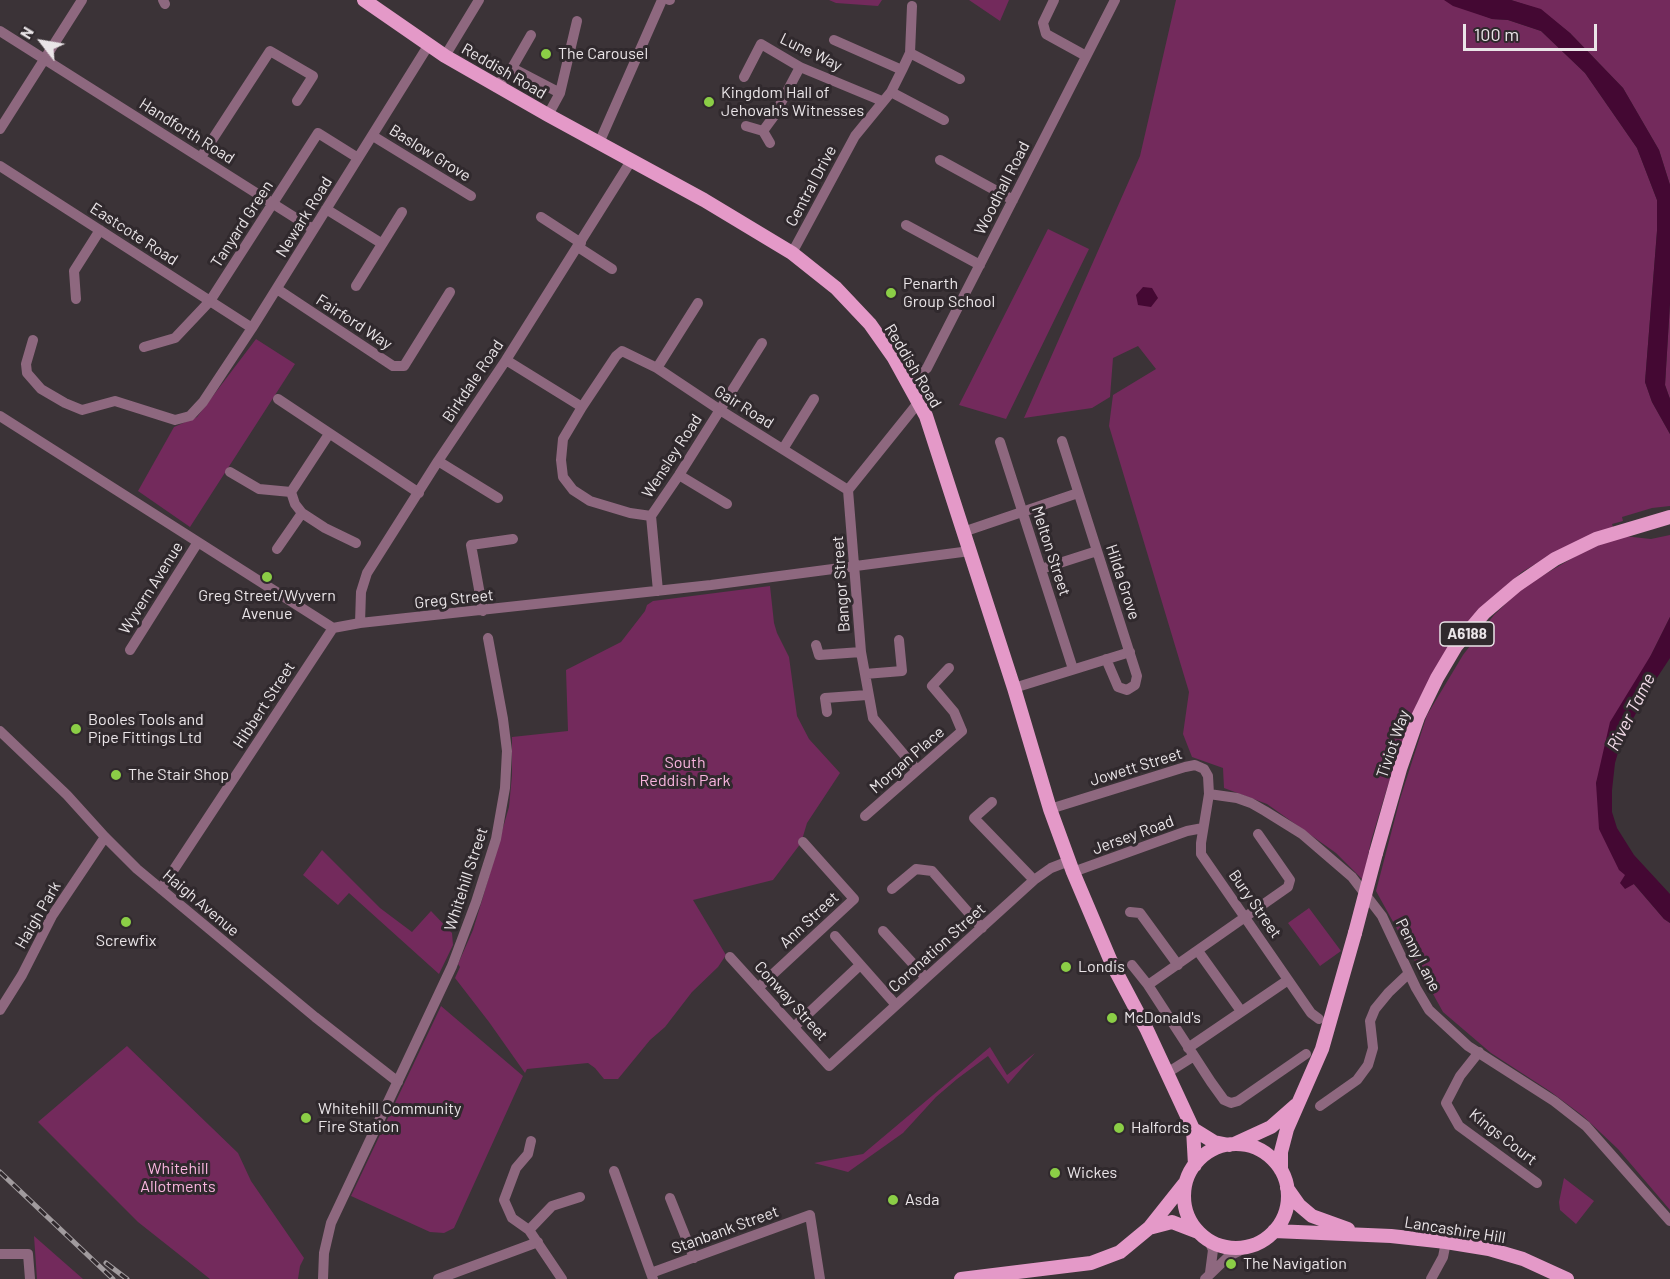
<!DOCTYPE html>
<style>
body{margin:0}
#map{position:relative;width:1670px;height:1279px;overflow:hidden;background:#3b3337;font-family:Barlow,sans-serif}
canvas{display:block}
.north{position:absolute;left:12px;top:12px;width:60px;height:60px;-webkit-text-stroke:4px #30292d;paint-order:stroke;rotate:301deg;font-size:16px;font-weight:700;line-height:24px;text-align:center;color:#eae5e8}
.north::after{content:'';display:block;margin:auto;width:21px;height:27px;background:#eae5e8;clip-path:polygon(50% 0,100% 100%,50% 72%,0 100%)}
.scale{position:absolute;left:1463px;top:24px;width:134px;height:27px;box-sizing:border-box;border:3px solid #eae5e8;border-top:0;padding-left:8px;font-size:18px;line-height:21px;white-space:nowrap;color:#eae5e8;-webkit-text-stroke:4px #30292d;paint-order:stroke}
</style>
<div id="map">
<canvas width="1670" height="1279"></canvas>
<div class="north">N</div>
<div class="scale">100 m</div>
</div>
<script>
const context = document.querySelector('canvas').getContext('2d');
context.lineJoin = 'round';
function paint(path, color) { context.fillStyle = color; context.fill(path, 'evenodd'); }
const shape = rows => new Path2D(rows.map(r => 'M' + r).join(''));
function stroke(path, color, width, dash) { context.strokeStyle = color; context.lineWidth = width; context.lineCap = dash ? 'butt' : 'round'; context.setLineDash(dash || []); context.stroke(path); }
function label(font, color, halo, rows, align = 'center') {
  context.font = font + ' Barlow,sans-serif'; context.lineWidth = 6; context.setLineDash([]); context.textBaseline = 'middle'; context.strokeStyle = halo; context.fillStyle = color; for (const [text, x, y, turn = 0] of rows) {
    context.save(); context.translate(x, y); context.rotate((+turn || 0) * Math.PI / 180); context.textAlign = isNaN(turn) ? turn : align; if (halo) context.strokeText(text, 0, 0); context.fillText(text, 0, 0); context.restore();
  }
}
const green = shape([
 [829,0,882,0,878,6,836,3],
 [969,0,1009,0,1000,21],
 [1176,0,1445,0,1492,19,1508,20,1541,31,1585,73,1637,148,1657,200,1657,231,1645,382,1652,402,1670,434,1670,506,1652,508,1622,517,1623,521,1612,524,1613,527,1547,557,1522,572,1480,609,1445,652,1417,703,1388,785,1371,841,1363,880,1336,853,1267,804,1224,788,1223,768,1192,757,1183,734,1189,692,1109,426,1113,395,1156,369,1138,346,1113,358,1110,397,1092,408,1024,418,1140,156],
 [1511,0,1670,0,1670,185,1659,150,1623,88,1570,33,1541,10],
 [1048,229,1089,249,1006,419,959,405],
 [1670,303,1670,399,1665,385],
 [256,339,295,364,190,527,138,491,174,427,197,417],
 [1670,535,1670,617,1651,655,1596,783,1626,875,1664,919,1670,923,1670,1210,1618,1149,1583,1116,1551,1092,1491,1053,1443,1012,1376,891,1400,799,1427,715,1463,655,1494,615,1523,587,1588,549,1623,536,1651,539],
 [770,586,774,623,777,633,789,657,797,716,809,739,840,773,807,823,801,843,773,880,693,900,726,955,718,967,692,992,665,1027,650,1040,618,1079,604,1079,595,1068,588,1063,527,1069,525,1073,489,1022,455,978,460,967,458,964,473,930,483,897,509,807,512,775,512,737,568,731,566,670,621,642,645,611,647,605,653,601],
 [322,850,380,908,412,932,431,911,452,933,453,945,439,974,349,893,338,905,303,875],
 [1309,908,1341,951,1320,966,1288,923],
 [441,1006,523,1076,454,1228,444,1233,430,1232,351,1196],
 [127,1046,238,1153,251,1181,304,1258,300,1266,298,1279,210,1279,138,1222,38,1122],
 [990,1047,1007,1075,1035,1053,1008,1084,988,1056,957,1079,936,1097,903,1133,848,1172,814,1163,863,1154],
 [1564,1178,1594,1201,1576,1224,1560,1210,1559,1202],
 [34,1236,83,1279,37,1279]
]);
const water = shape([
 [1444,0,1511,0,1541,9,1570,33,1623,88,1659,150,1670,185,1670,303,1665,385,1670,399,1670,434,1652,402,1645,382,1657,231,1657,200,1637,148,1585,73,1541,31,1508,20,1492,19,1453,6],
 [1143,287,1152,288,1158,298,1151,307,1138,305,1136,295],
 [1670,617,1670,658,1647,693,1622,739,1615,763,1612,790,1612,812,1617,828,1634,855,1670,894,1670,923,1664,919,1634,884,1625,889,1620,883,1625,875,1619,870,1599,829,1596,783,1610,722,1651,655]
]);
const minor = shape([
 [163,0,165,4],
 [669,0,670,0],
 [1054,0,1043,23,1046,34,1086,56],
 [0,31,313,229],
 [834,40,902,70],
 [910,53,960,79],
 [445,56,479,0],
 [512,68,560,93],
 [744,77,761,44,800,67,882,101],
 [496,87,512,68,531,35],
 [891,92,944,120],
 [548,115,560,93,577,21],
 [746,126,763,131],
 [0,129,82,0],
 [373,136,471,196],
 [599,143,662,0],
 [770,143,763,131,774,116,800,67],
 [201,157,270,51,313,76,297,101],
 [940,160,1013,200],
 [0,166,252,328],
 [326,209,381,243],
 [541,217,581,243],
 [906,225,980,265],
 [578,247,612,269],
 [792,253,855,136,891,92,902,70,910,53,912,6],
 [356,286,402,212],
 [277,289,393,366,404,366,450,292],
 [76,299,74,271,100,230],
 [33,340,26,364,27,373,41,389,65,403,82,410,115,401,175,420,190,416,203,402,252,328,428,46],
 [144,347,175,338,210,301,318,133,358,158],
 [506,360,582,407],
 [657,368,698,303],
 [908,383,927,368,1115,0],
 [278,399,419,493],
 [0,416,333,628,360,623,711,585,970,551],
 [329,434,291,492,295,504,302,513,325,528,356,543],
 [1062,441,1137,676,1135,685,1127,690,1118,687,1106,659],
 [1000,442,1073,669],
 [783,449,814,399],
 [438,461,498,498],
 [230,472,259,489,291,492],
 [679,475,727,504],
 [651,516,630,513,590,501,573,490,563,477,561,460,563,439,582,407,616,356,622,351,657,368,720,410,848,490],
 [963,532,1078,493],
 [277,549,302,513],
 [1041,569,1097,551],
 [658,591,651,516,679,475,762,343],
 [483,611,471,545,513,539],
 [360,623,361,592,367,573,438,461,506,360,631,161],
 [816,645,819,655,861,652],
 [130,650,198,542],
 [865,674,902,671,899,640],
 [1014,688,1130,652],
 [827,712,825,698,867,695],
 [0,731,67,795,105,837,137,869,315,1017,398,1082],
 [917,770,873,718,861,652,848,490,918,403],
 [1209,794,1237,798,1251,803,1265,811,1302,834,1352,877,1382,916,1416,988,1429,1010,1468,1046,1554,1101,1586,1126,1670,1221],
 [992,802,974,818,1034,880],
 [1050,809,1185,767,1195,765,1204,769,1208,776,1209,794,1201,843,1201,854,1311,1013,1319,1019],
 [865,816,962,731,954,712,932,686,949,668],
 [1073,872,1187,831,1203,828],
 [161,889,333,628],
 [892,889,916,869,932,871,982,928],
 [1130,912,1140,913,1178,965],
 [883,931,926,978],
 [835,936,896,1005],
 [1198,951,1241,1011],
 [730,957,829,1066,1034,880,1051,868,1069,861],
 [1132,965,1148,985,1211,1082,1224,1100,1231,1103,1238,1101,1306,1054],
 [1148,985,1288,887,1290,880,1258,834],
 [759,987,854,899,803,842],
 [0,1010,22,975,52,916,105,837],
 [795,1026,860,965],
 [1188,1048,1288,980],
 [1479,1052,1460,1076,1446,1103,1459,1126,1537,1183],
 [1167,1073,1194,1056],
 [1320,1106,1357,1080,1368,1065,1373,1048,1370,1021,1375,1009,1389,992,1409,973],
 [531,1141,528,1154,516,1168,504,1200,512,1218,529,1230,562,1279],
 [614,1171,653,1279],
 [670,1198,694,1258],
 [529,1230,552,1206,580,1197],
 [1209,1241,1213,1250,1210,1273],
 [0,1254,28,1254,30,1279],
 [651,1273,810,1215,820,1279],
 [323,1279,324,1253,331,1223,452,966,476,902,496,839,505,788,507,751,503,719,488,638],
 [438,1279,538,1242],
 [1205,1279,1229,1256,1247,1247],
 [1431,1279,1443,1257,1446,1242]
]);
const major = shape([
 [364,0,445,56,548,115,704,200,792,253,836,288,870,324,894,358,926,416,1014,688,1050,809,1073,872,1112,964,1147,1030,1193,1129,1195,1165],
 [1376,853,1400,769,1418,717,1437,678,1456,646,1484,613,1517,585,1555,559,1596,539,1670,517],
 [1193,1129,1214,1142,1229,1145],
 [1234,1144,1271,1127,1296,1105],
 '1184 1196a52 52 0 1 1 104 0a52 52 0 1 1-104 0Z',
 [1281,1170,1281,1152,1287,1129,1322,1049,1355,933],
 [1287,1188,1299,1205,1312,1216,1348,1229],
 [1149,1228,1172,1222,1198,1232],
 [1274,1231,1391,1236,1446,1242,1489,1249,1523,1259,1567,1279],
 [961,1279,1091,1263,1120,1252,1149,1228,1184,1184]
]);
const rail = shape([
 [0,1172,113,1279],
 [106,1263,127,1279]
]);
const majorBridge = shape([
 [1355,933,1376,853]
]);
const markers = [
 [546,54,6,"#8bce46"],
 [709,102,6,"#8bce46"],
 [891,293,6,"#8bce46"],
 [267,577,6,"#8bce46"],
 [76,729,6,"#8bce46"],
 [116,775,6,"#8bce46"],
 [126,922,6,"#8bce46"],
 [1066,967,6,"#8bce46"],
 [1112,1018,6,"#8bce46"],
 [306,1118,6,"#8bce46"],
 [1119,1128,6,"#8bce46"],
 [1055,1173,6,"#8bce46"],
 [893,1200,6,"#8bce46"],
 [1231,1264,6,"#8bce46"]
];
const shields = [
 [1467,634,54]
];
const shieldNames = [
 ["A6188",1467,634]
];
const streetNames = [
 ["Lune Way",811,52,26],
 ["Reddish Road",504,71,30],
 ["Handforth Road",187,131,32],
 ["Baslow Grove",430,153,32],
 ["Central Drive",811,186,-62],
 ["Woodhall Road",1002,188,-63],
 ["Newark Road",304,217,-58],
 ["Tanyard Green",242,224,-57],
 ["Eastcote Road",134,234,33],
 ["Fairford Way",354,322,33],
 ["Reddish Road",913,366,59],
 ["Birkdale Road",473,381,-56],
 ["Gair Road",744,407,32],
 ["Wensley Road",672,456,-57],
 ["Melton Street",1051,551,72],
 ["Hilda Grove",1123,582,72],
 ["Bangor Street",841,584,-94],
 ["Wyvern Avenue",151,588,-58],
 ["Greg Street",454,599,-6],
 ["Hibbert Street",264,705,-57],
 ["Tiviot Way",1393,744,-71],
 ["Morgan Place",907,760,-41],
 ["Jowett Street",1136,767,-17],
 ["Jersey Road",1133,835,-20],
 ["Whitehill Street",466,879,-72],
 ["Haigh Avenue",201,903,40],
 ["Bury Street",1255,904,55],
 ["Haigh Park",38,915,-60],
 ["Ann Street",809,920,-43],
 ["Coronation Street",937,948,-42],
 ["Penny Lane",1418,955,63],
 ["Conway Street",791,1001,48],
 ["Kings Court",1503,1137,38],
 ["Stanbank Street",725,1230,-20],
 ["Lancashire Hill",1455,1230,9]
];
const poiNames = [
 ["The Carousel",558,54],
 ["Kingdom Hall of",721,93],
 ["Jehovah's Witnesses",721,111],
 ["Penarth",903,284],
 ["Group School",903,302],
 ["Greg Street/Wyvern",267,596,"center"],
 ["Avenue",267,614,"center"],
 ["Booles Tools and",88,720],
 ["Pipe Fittings Ltd",88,738],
 ["The Stair Shop",128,775],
 ["Screwfix",126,941,"center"],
 ["Londis",1078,967],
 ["McDonald's",1124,1018],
 ["Whitehill Community",318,1109],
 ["Fire Station",318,1127],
 ["Halfords",1131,1128],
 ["Wickes",1067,1173],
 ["Asda",905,1200],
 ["The Navigation",1243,1264]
];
const parkNames = [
 ["South",685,763],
 ["Reddish Park",685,781],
 ["Whitehill",178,1169],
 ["Allotments",178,1187]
];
const waterNames = [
 ["River Tame",1631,712,-63]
];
paint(green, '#732a5c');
paint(water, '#440833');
stroke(minor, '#8e687f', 10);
stroke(major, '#e499c8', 14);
stroke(rail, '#a19b9e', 5);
stroke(rail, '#30292d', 3, [9]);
stroke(majorBridge, '#e499c8', 14);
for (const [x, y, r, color] of markers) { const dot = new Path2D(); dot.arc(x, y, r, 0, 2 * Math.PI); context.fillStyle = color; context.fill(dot); stroke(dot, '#30292d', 2); }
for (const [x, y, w] of shields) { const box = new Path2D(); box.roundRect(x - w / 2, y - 12, w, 24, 4.5); context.fillStyle = '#30292d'; context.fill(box); stroke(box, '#eae5e8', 1.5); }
label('bold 15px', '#eae5e8', null, shieldNames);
label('16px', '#eae5e8', '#30292d', streetNames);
label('16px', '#eae5e8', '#30292d', poiNames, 'left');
label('16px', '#f9b5df', '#30292d', parkNames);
label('italic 18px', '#f3dce9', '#30292d', waterNames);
</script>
